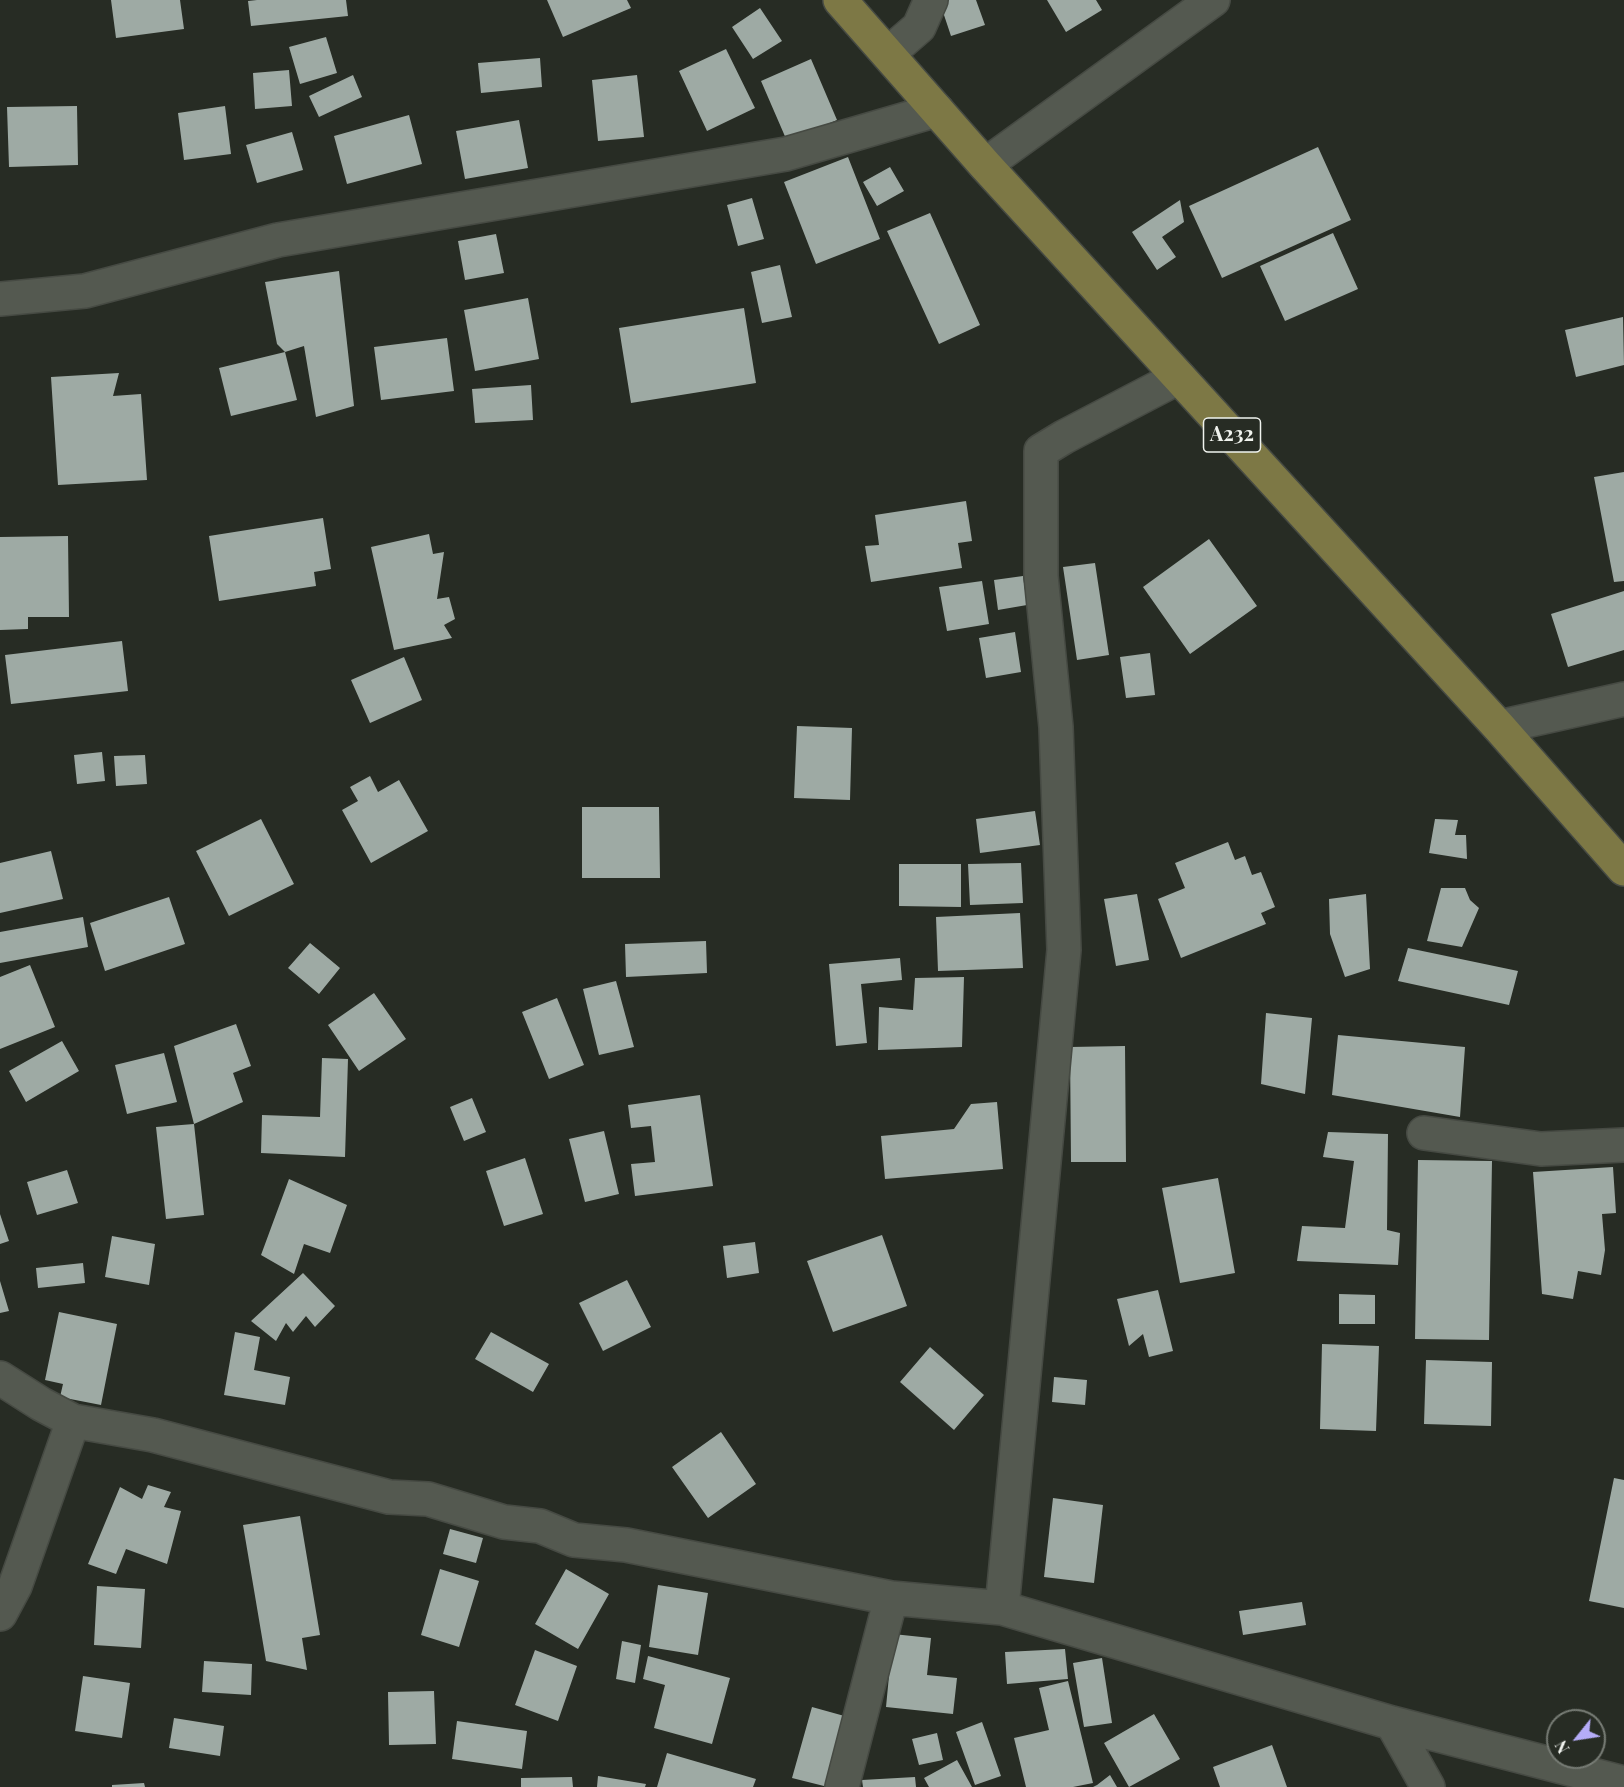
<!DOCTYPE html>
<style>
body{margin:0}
#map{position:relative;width:1624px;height:1787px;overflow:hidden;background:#272c24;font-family:"Playfair Display",serif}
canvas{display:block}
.north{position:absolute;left:1546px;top:1709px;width:60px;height:60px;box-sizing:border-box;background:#272c24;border:2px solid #777c75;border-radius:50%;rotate:240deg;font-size:16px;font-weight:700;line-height:24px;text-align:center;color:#f0f3ee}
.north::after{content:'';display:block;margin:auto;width:21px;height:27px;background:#b5acf8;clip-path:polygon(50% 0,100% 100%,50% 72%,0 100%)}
</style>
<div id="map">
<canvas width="1624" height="1787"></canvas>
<div class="north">N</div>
</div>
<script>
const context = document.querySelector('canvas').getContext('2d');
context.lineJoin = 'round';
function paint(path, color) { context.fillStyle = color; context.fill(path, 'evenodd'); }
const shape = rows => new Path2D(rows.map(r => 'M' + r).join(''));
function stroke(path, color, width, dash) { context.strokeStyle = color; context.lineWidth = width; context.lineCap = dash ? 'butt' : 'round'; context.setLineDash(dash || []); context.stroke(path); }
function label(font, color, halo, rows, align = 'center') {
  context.font = font + ' "Playfair Display",serif'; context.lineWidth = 6; context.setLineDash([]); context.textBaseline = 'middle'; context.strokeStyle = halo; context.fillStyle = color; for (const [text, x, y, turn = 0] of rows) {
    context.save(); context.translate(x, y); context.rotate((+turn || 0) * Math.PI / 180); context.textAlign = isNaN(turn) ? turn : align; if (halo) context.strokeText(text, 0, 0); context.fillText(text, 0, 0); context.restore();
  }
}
const building = shape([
 [111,0,180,0,184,29,116,38],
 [257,0,346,0,348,16,251,26,248,1],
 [547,0,627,0,631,8,563,37],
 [939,0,976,0,985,25,951,36],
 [1047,0,1096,0,1102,10,1066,32],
 [760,8,782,41,753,59,732,27],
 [326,37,337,73,300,84,289,47],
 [726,49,755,108,707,131,679,71],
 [540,58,542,87,481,93,478,63],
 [811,59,837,120,787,141,761,81],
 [289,70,292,106,255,109,253,73],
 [353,75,362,97,319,117,309,96],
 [637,75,644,137,598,141,592,80],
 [77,106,78,165,9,167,7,107],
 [225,106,231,154,184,160,178,113],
 [409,115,422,164,347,184,334,136],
 [519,120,528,168,465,179,456,131],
 [292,132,303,170,257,183,246,145],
 [1318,147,1351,220,1222,278,1189,206],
 [848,157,880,239,816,264,784,182],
 [890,167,904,191,877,206,863,182],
 [752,198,764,239,738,246,727,205],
 [1180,200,1184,222,1162,237,1176,257,1157,270,1132,232],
 [930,213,980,325,939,344,887,231],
 [1333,233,1358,289,1285,321,1260,266],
 [496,234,504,273,465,280,458,241],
 [780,265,792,317,762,323,751,272],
 [339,271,354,406,316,417,304,346,285,352,277,344,265,282],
 [528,298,539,359,475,371,464,310],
 [744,308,756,383,631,403,619,328],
 [1623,317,1624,365,1576,377,1565,330],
 [447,338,454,391,381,400,374,347],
 [285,352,297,400,231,416,219,368],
 [119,373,113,396,141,394,147,480,58,485,51,377],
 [531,385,533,420,475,423,472,389],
 [1624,472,1624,581,1614,582,1594,477],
 [966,501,972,541,958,543,962,568,871,582,865,546,879,545,875,515],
 [323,518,331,569,314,572,316,586,219,601,209,536],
 [429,534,433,554,444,552,437,599,449,597,455,619,444,625,452,638,394,650,371,547],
 [68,536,69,617,28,617,28,629,0,630,0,537],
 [1209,539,1257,606,1190,654,1143,587],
 [1095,563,1109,655,1077,660,1063,567],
 [1023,576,1027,605,998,610,994,580],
 [982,581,989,624,947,631,939,587],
 [1624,591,1624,650,1568,667,1551,614],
 [1015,632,1021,672,986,678,979,638],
 [122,641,128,691,11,704,5,655],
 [1150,653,1155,695,1126,698,1120,657],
 [404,657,422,700,370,723,351,680],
 [797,726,852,728,850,800,794,798],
 [102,752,105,781,77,784,74,755],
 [145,755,147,784,116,786,114,756],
 [370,776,378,792,399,780,428,831,371,863,342,810,358,801,350,787],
 [582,807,659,807,660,878,582,878],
 [1035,811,1040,845,980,853,976,819],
 [261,819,294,884,229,916,196,851],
 [1435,819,1458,820,1455,835,1466,835,1467,859,1429,853],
 [1228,842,1235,860,1245,856,1252,875,1261,872,1275,907,1261,913,1266,924,1181,958,1158,899,1185,888,1175,863],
 [51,851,63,899,0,913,0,863],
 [1021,863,1023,903,970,905,968,864],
 [899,864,961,864,961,907,899,906],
 [1441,888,1465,888,1470,900,1479,908,1462,947,1427,941],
 [1137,894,1149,960,1116,966,1104,899],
 [1366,894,1370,969,1345,977,1330,934,1329,899],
 [169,897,185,944,105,971,90,923],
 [1020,913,1023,968,938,971,936,917],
 [83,917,88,947,0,963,0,932],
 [706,941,707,973,626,977,625,944],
 [310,943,340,968,319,994,288,968],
 [1408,948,1518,971,1509,1005,1398,981],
 [900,958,902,980,861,984,867,1043,836,1046,829,964],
 [30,965,55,1027,0,1049,0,977],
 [964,977,962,1047,878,1050,879,1007,913,1010,915,978],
 [616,981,634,1047,599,1055,583,989],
 [374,993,406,1039,359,1071,328,1025],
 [557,998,584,1065,549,1079,522,1012],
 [1266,1013,1312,1018,1305,1094,1261,1084],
 [236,1024,251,1066,233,1073,243,1102,194,1124,174,1046],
 [1338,1035,1465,1047,1460,1117,1332,1095],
 [62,1041,79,1071,26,1102,9,1071],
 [1125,1046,1126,1162,1071,1162,1070,1047],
 [164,1053,177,1102,127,1114,115,1065],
 [322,1058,348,1059,345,1157,261,1153,262,1115,320,1117],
 [700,1095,713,1186,635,1196,631,1164,655,1162,651,1126,631,1128,628,1105],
 [472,1098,486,1132,464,1141,450,1107],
 [997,1102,1003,1169,885,1179,881,1136,954,1129,971,1104],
 [194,1124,204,1215,166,1219,156,1127],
 [604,1131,619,1194,585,1202,569,1139],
 [1328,1132,1388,1134,1387,1230,1400,1233,1398,1265,1297,1261,1302,1226,1345,1228,1354,1161,1323,1157],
 [525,1158,543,1214,504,1226,486,1171],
 [1418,1160,1492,1161,1489,1340,1415,1339],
 [1613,1167,1616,1213,1602,1214,1605,1250,1601,1275,1578,1271,1573,1299,1542,1294,1533,1172],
 [67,1170,78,1203,37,1215,27,1182],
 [1218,1178,1235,1273,1180,1283,1162,1188],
 [289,1179,347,1205,330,1253,304,1244,294,1274,261,1255],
 [0,1214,9,1241,0,1244],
 [882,1235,907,1306,833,1332,807,1261],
 [112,1236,155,1244,149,1285,105,1277],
 [755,1242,759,1273,727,1278,723,1246],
 [83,1263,85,1283,38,1288,36,1268],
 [303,1273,335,1306,315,1327,306,1316,293,1332,286,1323,276,1341,251,1321],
 [627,1280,651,1327,603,1351,579,1303],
 [0,1281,9,1311,0,1313],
 [1158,1290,1173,1351,1149,1357,1143,1334,1129,1346,1117,1299],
 [1339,1294,1375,1295,1375,1324,1339,1324],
 [59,1312,117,1324,101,1405,60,1397,63,1384,45,1380],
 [235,1332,260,1337,254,1370,290,1377,285,1405,224,1395],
 [491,1332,549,1364,533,1392,475,1359],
 [1322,1344,1379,1346,1376,1431,1320,1429],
 [930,1347,984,1395,954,1430,900,1382],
 [1426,1360,1492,1362,1491,1426,1424,1424],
 [1054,1377,1087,1380,1085,1405,1052,1402],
 [721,1432,756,1484,708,1518,672,1467],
 [1614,1478,1624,1480,1624,1608,1589,1601],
 [148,1485,171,1492,164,1507,181,1511,167,1564,126,1549,116,1574,88,1564,120,1487,142,1499],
 [1053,1498,1103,1505,1094,1583,1044,1577],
 [300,1516,320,1635,302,1638,307,1670,266,1661,243,1525],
 [450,1529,483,1538,476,1563,443,1554],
 [440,1569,479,1581,459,1647,421,1635],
 [566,1569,609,1594,578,1649,535,1624],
 [658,1585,708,1593,698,1655,649,1647],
 [97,1586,145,1589,141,1648,94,1645],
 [1302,1602,1306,1625,1243,1635,1239,1611],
 [893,1634,931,1638,927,1675,957,1678,953,1714,886,1707],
 [622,1641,641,1645,635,1683,616,1679],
 [1065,1649,1068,1679,1007,1684,1005,1652],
 [535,1650,577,1666,558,1721,515,1705],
 [648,1656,730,1678,712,1744,654,1728,665,1685,643,1679],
 [1102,1658,1112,1723,1084,1727,1073,1663],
 [204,1661,252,1664,251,1695,202,1692],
 [83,1676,130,1683,122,1738,75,1731],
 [1068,1681,1093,1783,1073,1787,1026,1787,1014,1738,1049,1730,1039,1688],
 [434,1691,436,1744,389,1745,388,1692],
 [812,1707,848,1717,828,1787,792,1778],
 [1154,1714,1180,1759,1129,1787,1104,1743],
 [174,1718,224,1726,220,1756,169,1748],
 [457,1721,527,1731,522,1769,452,1759],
 [982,1722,1001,1776,975,1785,956,1732],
 [937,1733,943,1760,919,1765,912,1739],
 [1272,1745,1287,1787,1220,1787,1213,1767],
 [667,1753,756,1779,753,1787,657,1787],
 [957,1760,972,1787,929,1787,924,1778],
 [1110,1775,1117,1787,1093,1787,1097,1785],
 [598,1776,646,1784,645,1787,597,1787],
 [572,1777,573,1787,521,1787,521,1778],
 [915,1777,916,1787,863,1787,862,1780],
 [144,1783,145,1787,112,1787,112,1785]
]);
const minor = shape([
 [889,53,919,27,931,0],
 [985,165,1213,0],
 [0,299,85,291,278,240,786,154,937,110],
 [1499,727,1624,699],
 [1424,1133,1541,1149,1624,1145],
 [0,1378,41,1404,73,1421,153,1435,389,1497,428,1499,504,1522,540,1526,574,1540,626,1545,891,1598,1002,1608,1392,1723,1624,1783],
 [1002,1608,1064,950,1056,727,1041,576,1041,451,1064,437,1179,377],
 [0,1614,15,1586,73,1421],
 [1392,1723,1428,1787],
 [842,1787,891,1598]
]);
const major = shape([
 [840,0,985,165,1499,727,1624,869]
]);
const shields = [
 [1232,435,57]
];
const shieldNames = [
 ["A232",1232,435]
];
paint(building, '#9eaaa4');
stroke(minor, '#464a43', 36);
stroke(major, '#464a43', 36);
stroke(minor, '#545950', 33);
stroke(major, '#7d7845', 33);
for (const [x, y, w] of shields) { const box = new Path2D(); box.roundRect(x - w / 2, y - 17, w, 34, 4.5); context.fillStyle = '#272c24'; context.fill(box); stroke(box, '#f0f3ee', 1.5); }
label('bold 20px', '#f0f3ee', null, shieldNames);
</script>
